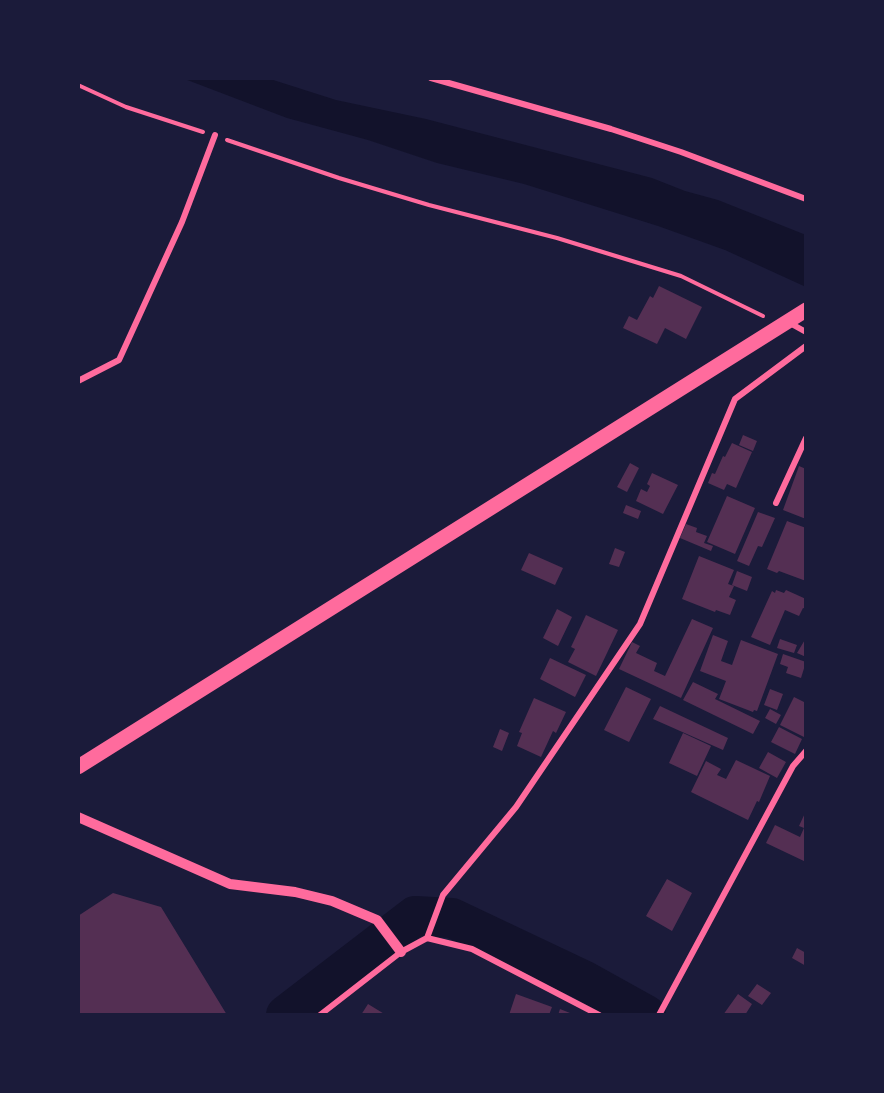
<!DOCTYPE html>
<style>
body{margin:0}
#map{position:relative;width:884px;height:1093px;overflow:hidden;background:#1b1b3a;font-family:Karla,sans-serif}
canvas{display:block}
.frame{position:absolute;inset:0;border:80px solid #1b1b3a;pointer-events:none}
</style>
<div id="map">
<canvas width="884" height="1093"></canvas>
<div class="frame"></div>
</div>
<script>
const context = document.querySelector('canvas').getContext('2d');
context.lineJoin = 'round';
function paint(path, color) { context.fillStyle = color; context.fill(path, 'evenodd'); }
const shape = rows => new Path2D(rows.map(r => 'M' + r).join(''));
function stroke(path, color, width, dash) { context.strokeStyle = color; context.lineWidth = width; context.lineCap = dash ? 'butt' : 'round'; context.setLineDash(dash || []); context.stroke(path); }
const water = shape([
 [182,78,267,78,336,100,426,119,652,178,685,191,718,200,806,235,806,287,725,250,658,226,524,184,437,163,368,140,287,118]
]);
const river = shape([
 [286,1015,415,916,452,918,583,980,646,1015]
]);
const building = shape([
 [659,286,702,307,686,339,665,328,657,344,623,328,629,316,637,320,650,296,653,298],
 [743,435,757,441,753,451,739,445],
 [732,443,752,452,736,488,727,484,724,490,708,483,712,473,715,474,723,456,725,457],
 [630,463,639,468,627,492,617,487],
 [799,466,806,469,806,519,783,510],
 [652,473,678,485,663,514,636,501,641,489,647,492,650,486,647,484],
 [727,496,755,508,735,554,707,542],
 [626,505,641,511,638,519,623,513],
 [758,512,775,518,762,547,758,546,749,566,737,561],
 [787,521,806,528,806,581,779,571,777,573,767,569],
 [686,524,697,528,696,532,707,536,704,543,713,546,711,551,680,538],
 [615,548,625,552,619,567,609,564],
 [529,553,563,568,555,585,521,570],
 [699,556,734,570,728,584,734,586,729,597,736,600,730,615,716,610,715,612,682,599],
 [737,571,752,577,747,591,732,585],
 [776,590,784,593,786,590,806,599,806,609,803,608,799,616,785,610,770,645,751,637,772,591,775,593],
 [557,609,572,617,558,646,543,638],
 [586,615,618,630,596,676,568,662,575,649,571,647],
 [692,619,713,628,681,698,619,669,632,642,640,646,636,653,657,663,654,671,665,676],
 [713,635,728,641,721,661,732,665,741,640,778,654,757,711,754,710,753,712,719,699,726,681,700,671],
 [806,638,806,657,797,653],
 [780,639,797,645,794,653,777,648],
 [783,654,806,662,801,678,786,673,788,667,780,664],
 [550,658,586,675,575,697,540,679],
 [693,682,718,694,715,699,760,721,753,734,683,700],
 [626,687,651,699,629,742,604,730],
 [770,689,783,694,777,710,764,705],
 [794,697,806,703,806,733,804,737,780,725],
 [534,698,566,712,556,733,553,731,541,757,517,746,522,733,519,732],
 [660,706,728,738,723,750,653,719],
 [770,709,781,715,776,724,765,718],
 [779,727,802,739,795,754,771,742],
 [500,729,509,733,502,751,493,747],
 [683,733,711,746,697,776,669,763],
 [768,752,786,762,777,778,759,768],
 [736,760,770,776,759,802,757,801,748,820,691,792,706,761,721,769,717,775,726,779],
 [806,811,806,862,766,843,775,825,800,837,804,828,799,826],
 [667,879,692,893,672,931,646,916],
 [113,893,161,907,227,1015,78,1015,78,916],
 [797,948,806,953,806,966,792,958],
 [757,984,771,993,762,1005,748,996],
 [516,994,552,1007,549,1015,509,1015],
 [738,994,752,1004,745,1015,723,1015],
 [368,1004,386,1015,361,1015],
 [560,1009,575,1015,558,1015]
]);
const path = shape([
 [78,85,126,107,203,132],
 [227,140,339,178,429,205,557,238,681,276,763,316]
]);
const minor = shape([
 [431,78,611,129,681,152,806,199],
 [788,322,806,332],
 [78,381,119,360,182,222,215,135],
 [776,503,806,438],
 [427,938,443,895,516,807,640,624,735,399,806,346],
 [320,1015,401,952,427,938,472,949,599,1015],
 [659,1015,793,766,806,751]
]);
const tertiary = shape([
 [78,817,230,884,295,892,332,901,377,920,401,952]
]);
const primary = shape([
 [78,767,806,310]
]);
paint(water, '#12122b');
stroke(river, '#12122b', 40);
paint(building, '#542f53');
stroke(path, '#ff6b9d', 4);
stroke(minor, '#ff6b9d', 6);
stroke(tertiary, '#ff6b9d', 10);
stroke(primary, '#ff6b9d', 15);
</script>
